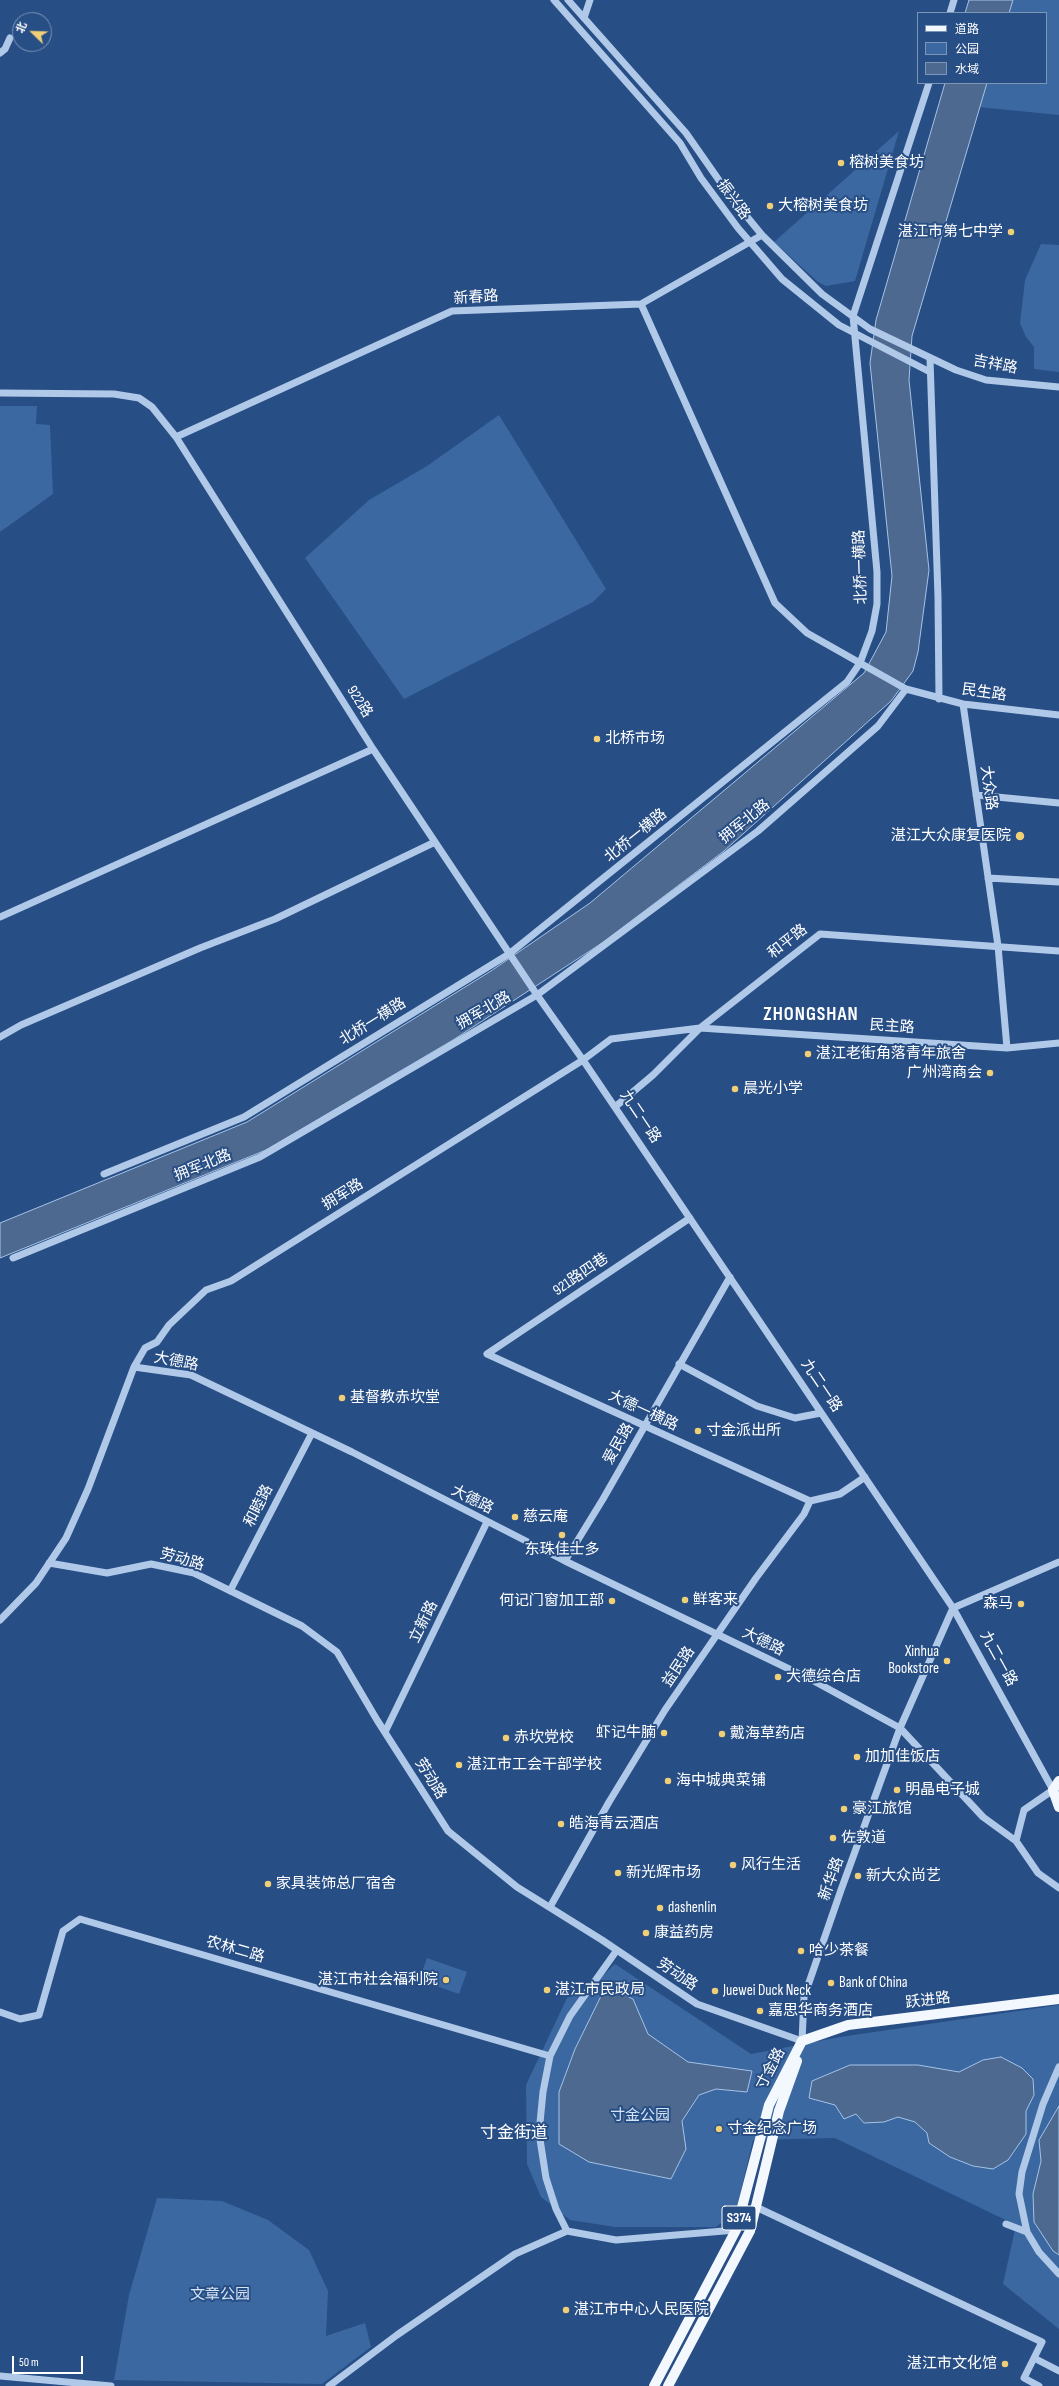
<!DOCTYPE html>
<meta charset="utf-8">
<style>
body{margin:0}
#map{position:relative;width:1059px;height:2386px;overflow:hidden;background:#274e85;font-family:"Sofia Sans Condensed","Noto Sans SC",sans-serif}
canvas{display:block}
.legend{position:absolute;left:917px;top:12px;width:130px;height:72px;box-sizing:border-box;background:#274e85;border:1px solid #7d95b6;margin:0;padding:5px 7px;list-style:none;font-size:12px;color:#fff}
.legend li{display:flex;align-items:center;gap:8px;height:20px}
.legend b{width:20px;border:1px solid #7d95b6}
.north{position:absolute;left:12px;top:12px;width:40px;height:40px;box-sizing:border-box;background:#274e85;border:1px solid #7d95b6;border-radius:50%;rotate:293deg;font-size:11px;font-weight:700;line-height:16px;text-align:center;color:#fff}
.north::after{content:'';display:block;margin:auto;width:14px;height:18px;background:#f0cf76;clip-path:polygon(50% 0,100% 100%,50% 72%,0 100%)}
.scale{position:absolute;left:12px;top:2356px;width:71px;height:18px;box-sizing:border-box;border:2px solid #fff;border-top:0;padding-left:5px;font-size:12px;line-height:14px;white-space:nowrap;color:#fff;-webkit-text-stroke:3px #274e85;paint-order:stroke}
</style>
<div id="map">
<canvas width="1059" height="2386"></canvas>
<ul class="legend">
<li><b style="height:5px;background:#f3f7fe"></b>道路</li>
<li><b style="height:11px;background:#3b68a1"></b>公园</li>
<li><b style="height:11px;background:#4d6990"></b>水域</li>
</ul>
<div class="north">北</div>
<div class="scale">50 m</div>
</div>
<script>
const context = document.querySelector('canvas').getContext('2d');
context.lineJoin = 'round';
function paint(path, color) { context.fillStyle = color; context.fill(path, 'evenodd'); }
const shape = rows => new Path2D(rows.map(r => 'M' + r).join(''));
function stroke(path, color, width, dash) { context.strokeStyle = color; context.lineWidth = width; context.lineCap = dash ? 'butt' : 'round'; context.setLineDash(dash || []); context.stroke(path); }
function label(font, color, halo, rows, align = 'center') {
  context.font = font + ' "Sofia Sans Condensed","Noto Sans SC",sans-serif'; context.lineWidth = 4; context.setLineDash([]); context.textBaseline = 'middle'; context.strokeStyle = halo; context.fillStyle = color; for (const [text, x, y, turn = 0] of rows) {
    context.save(); context.translate(x, y); context.rotate((+turn || 0) * Math.PI / 180); context.textAlign = isNaN(turn) ? turn : align; if (halo) context.strokeText(text, 0, 0); context.fillText(text, 0, 0); context.restore();
  }
}
const green = shape([
 [1011,0,1059,0,1059,115,978,107,985,83,1046,83,1046,13,1007,13],
 [899,131,855,281,826,286,818,282,774,242],
 [1041,244,1059,245,1059,372,1034,369,1034,347,1026,337,1020,323,1025,280],
 [0,406,37,406,36,424,50,425,53,494,0,532],
 [499,415,606,589,593,602,404,699,305,558,369,500,427,466],
 [427,1958,467,1972,459,1994,419,1980],
 [615,1964,751,2054,840,2037,1059,2005,1059,2329,1003,2284,1016,2225,835,2138,753,2140,736,2212,716,2227,615,2227,570,2220,541,2197,527,2164,526,2085,567,1998,591,1987],
 [157,2198,222,2201,268,2220,309,2250,328,2291,326,2336,365,2323,371,2347,322,2384,114,2380,129,2295]
]);
const water = shape([
 [969,0,1013,0,1009,13,965,13,969,0],
 [945,83,987,83,912,336,909,380,929,570,918,652,913,671,891,701,724,851,602,943,453,1040,266,1150,0,1258,0,1223,247,1122,491,971,590,903,864,673,886,632,892,576,870,363,876,320,945,83],
 [618,1992,633,1999,648,2034,688,2062,752,2071,747,2092,716,2089,699,2095,682,2121,686,2149,671,2179,589,2162,559,2144,559,2092,575,2049,602,1994,618,1992],
 [1001,2057,1022,2068,1033,2079,1034,2095,1026,2111,1026,2134,1008,2160,993,2169,973,2166,950,2157,929,2143,927,2133,915,2122,898,2117,884,2122,864,2123,856,2114,844,2119,835,2105,809,2098,812,2081,850,2065,918,2065,959,2072,983,2060,1001,2057],
 [1059,2106,1059,2255,1053,2251,1034,2222,1033,2194,1041,2161,1039,2140,1059,2106]
]);
const minor = shape([
 [554,0,680,143,701,178,738,228,782,279,839,325,930,372],
 [568,0,686,133,730,196,762,235,822,294,870,329,956,370,986,380,1059,387],
 [950,13,954,0],
 [584,18,590,0],
 [0,53,5,49,10,38],
 [641,304,775,603,807,633,906,689,963,704,1059,715],
 [930,359,938,597,939,699],
 [0,393,114,394,139,398,152,407,176,437,373,749,537,995,583,1060,953,1608,1053,1790,1024,1810,1016,1841,1038,1873,1059,1888],
 [176,437,452,311,641,304,762,235],
 [963,704,998,946,1007,1048],
 [976,795,1059,803],
 [988,878,1059,882],
 [0,917,373,749],
 [0,1037,21,1025,200,948,275,919,435,842],
 [615,1107,653,1075,700,1028,1007,1048,1059,1043],
 [104,1174,244,1117,509,954,847,682,860,663,872,631,877,604,877,572,853,316,929,83],
 [13,1258,260,1157,537,995,758,831,878,726,906,689],
 [487,1354,810,1501],
 [487,1354,690,1218],
 [679,1364,757,1406,795,1418,821,1413],
 [134,1367,191,1375,352,1452,565,1561,812,1680,900,1728,983,1817,1016,1841],
 [565,1561,603,1499,730,1277],
 [49,1563,107,1573,151,1564,194,1573,302,1626,337,1652,377,1720,448,1831,517,1887,602,1940,697,2004,802,2041,804,1997,841,1890,900,1728,953,1608,1059,1562],
 [230,1591,312,1433],
 [0,1620,36,1583,66,1538,88,1489,134,1367,145,1348,157,1342,169,1325,206,1290,231,1281,583,1060,611,1039,700,1028,820,934,1059,951],
 [385,1732,487,1522],
 [550,1907,609,1802,665,1710,756,1578,804,1514,810,1501,840,1494,865,1477],
 [617,1950,570,2016,550,2056,543,2092,539,2133,546,2178,556,2209,567,2231,616,2240,736,2230],
 [0,2012,20,2019,39,2015,63,1931,80,1919,550,2056],
 [756,2207,1042,2342,1024,2378,1039,2386],
 [1006,2224,1027,2232,1039,2252,1059,2274],
 [1027,2232,1019,2194,1022,2172,1043,2104,1059,2067],
 [1034,2358,1059,2371],
 [0,2376,111,2386],
 [329,2386,397,2335,515,2254,567,2231]
]);
const major = shape([
 [1059,1781,1053,1790,1059,1807],
 [802,2041,848,2025,1059,1999],
 [654,2386,736,2230,769,2105,802,2041],
 [668,2386,750,2231,779,2111,797,2061]
]);
const markers = [
 [841,163,4,"#f0cf76"],
 [770,206,4,"#f0cf76"],
 [1011,232,4,"#f0cf76"],
 [597,739,4,"#f0cf76"],
 [1020,836,5,"#f0cf76"],
 [808,1054,4,"#f0cf76"],
 [990,1073,4,"#f0cf76"],
 [735,1089,4,"#f0cf76"],
 [342,1398,4,"#f0cf76"],
 [698,1431,4,"#f0cf76"],
 [515,1517,4,"#f0cf76"],
 [562,1535,4,"#f0cf76"],
 [685,1600,4,"#f0cf76"],
 [612,1601,4,"#f0cf76"],
 [1021,1604,4,"#f0cf76"],
 [947,1661,4,"#f0cf76"],
 [778,1677,4,"#f0cf76"],
 [664,1733,4,"#f0cf76"],
 [722,1734,4,"#f0cf76"],
 [506,1738,4,"#f0cf76"],
 [857,1757,4,"#f0cf76"],
 [459,1765,4,"#f0cf76"],
 [668,1781,4,"#f0cf76"],
 [897,1790,4,"#f0cf76"],
 [844,1809,4,"#f0cf76"],
 [561,1824,4,"#f0cf76"],
 [833,1838,4,"#f0cf76"],
 [733,1865,4,"#f0cf76"],
 [618,1873,4,"#f0cf76"],
 [858,1876,4,"#f0cf76"],
 [268,1884,4,"#f0cf76"],
 [660,1908,4,"#f0cf76"],
 [646,1933,4,"#f0cf76"],
 [801,1951,4,"#f0cf76"],
 [446,1980,4,"#f0cf76"],
 [831,1983,4,"#f0cf76"],
 [547,1990,4,"#f0cf76"],
 [715,1991,4,"#f0cf76"],
 [760,2011,4,"#f0cf76"],
 [719,2129,4,"#f0cf76"],
 [566,2310,4,"#f0cf76"],
 [1005,2364,4,"#f0cf76"]
];
const shields = [
 [739,2218,34]
];
const shieldNames = [
 ["S374",739,2218]
];
const poiNames = [
 ["榕树美食坊",849,163],
 ["大榕树美食坊",778,206],
 ["湛江市第七中学",1003,232,"right"],
 ["北桥市场",605,739],
 ["湛江大众康复医院",1011,836,"right"],
 ["湛江老街角落青年旅舍",816,1054],
 ["广州湾商会",982,1073,"right"],
 ["晨光小学",743,1089],
 ["基督教赤坎堂",350,1398],
 ["寸金派出所",706,1431],
 ["慈云庵",523,1517],
 ["东珠佳士多",562,1550,"center"],
 ["鲜客来",693,1600],
 ["何记门窗加工部",604,1601,"right"],
 ["森马",1013,1604,"right"],
 ["Xinhua",939,1652,"right"],
 ["Bookstore",939,1669,"right"],
 ["大德综合店",786,1677],
 ["虾记牛腩",656,1733,"right"],
 ["戴海草药店",730,1734],
 ["赤坎党校",514,1738],
 ["加加佳饭店",865,1757],
 ["湛江市工会干部学校",467,1765],
 ["海中城典菜铺",676,1781],
 ["明晶电子城",905,1790],
 ["豪江旅馆",852,1809],
 ["皓海青云酒店",569,1824],
 ["佐敦道",841,1838],
 ["风行生活",741,1865],
 ["新光辉市场",626,1873],
 ["新大众尚艺",866,1876],
 ["家具装饰总厂宿舍",276,1884],
 ["dashenlin",668,1908],
 ["康益药房",654,1933],
 ["哈少茶餐",809,1951],
 ["湛江市社会福利院",438,1980,"right"],
 ["Bank of China",839,1983],
 ["湛江市民政局",555,1990],
 ["Juewei Duck Neck",723,1991],
 ["嘉思华商务酒店",768,2011],
 ["寸金纪念广场",727,2129],
 ["湛江市中心人民医院",574,2310],
 ["湛江市文化馆",997,2364,"right"]
];
const streetNames = [
 ["振兴路",733,200,54],
 ["新春路",476,298,-4],
 ["吉祥路",995,365,11],
 ["北桥一横路",861,567,-92],
 ["民生路",984,693,8],
 ["922路",359,702,58],
 ["大众路",988,788,82],
 ["拥军北路",745,822,-39],
 ["北桥一横路",636,836,-39],
 ["和平路",788,942,-38],
 ["拥军北路",484,1011,-30],
 ["北桥一横路",373,1022,-32],
 ["民主路",892,1027,4],
 ["九二一路",640,1117,56],
 ["拥军北路",203,1166,-22],
 ["拥军路",343,1195,-32],
 ["921路四巷",581,1275,-34],
 ["大德路",176,1362,11],
 ["九二一路",821,1386,56],
 ["大德一横路",643,1411,25],
 ["爱民路",619,1444,-60],
 ["大德路",472,1500,27],
 ["和睦路",259,1506,-63],
 ["劳动路",182,1560,16],
 ["立新路",424,1622,-64],
 ["大德路",763,1642,26],
 ["九二一路",998,1659,61],
 ["益民路",679,1667,-56],
 ["劳动路",430,1779,58],
 ["新华路",832,1879,-70],
 ["农林二路",235,1950,16],
 ["劳动路",677,1975,34],
 ["跃进路",928,2001,-7],
 ["寸金路",771,2069,-62]
];
const parkNames = [
 ["寸金公园",640,2116],
 ["文章公园",220,2295]
];
const quarterNames = [
 ["寸金街道",514,2134]
];
const districtNames = [
 ["ZHONGSHAN",811,1015]
];
paint(green, '#3b68a1');
paint(water, '#4d6990');
stroke(water, '#a5c3e8', 1);
stroke(minor, '#b1c9e8', 7);
stroke(major, '#f3f7fe', 10);
for (const [x, y, r, color] of markers) { const dot = new Path2D(); dot.arc(x, y, r, 0, 2 * Math.PI); context.fillStyle = color; context.fill(dot); stroke(dot, '#274e85', 1.5); }
for (const [x, y, w] of shields) { const box = new Path2D(); box.roundRect(x - w / 2, y - 12, w, 24, 3); context.fillStyle = '#274e85'; context.fill(box); stroke(box, '#fff', 1); }
label('bold 14px', '#fff', null, shieldNames);
label('15px', '#fff', '#274e85', poiNames, 'left');
label('15px', '#fff', '#274e85', streetNames);
label('15px', '#d4e3f6', '#274e85', parkNames);
label('17px', '#fff', '#274e85', quarterNames);
context.letterSpacing = '1px';
label('bold 19px', '#fff', '#274e85', districtNames);
context.letterSpacing = '0px';
</script>
